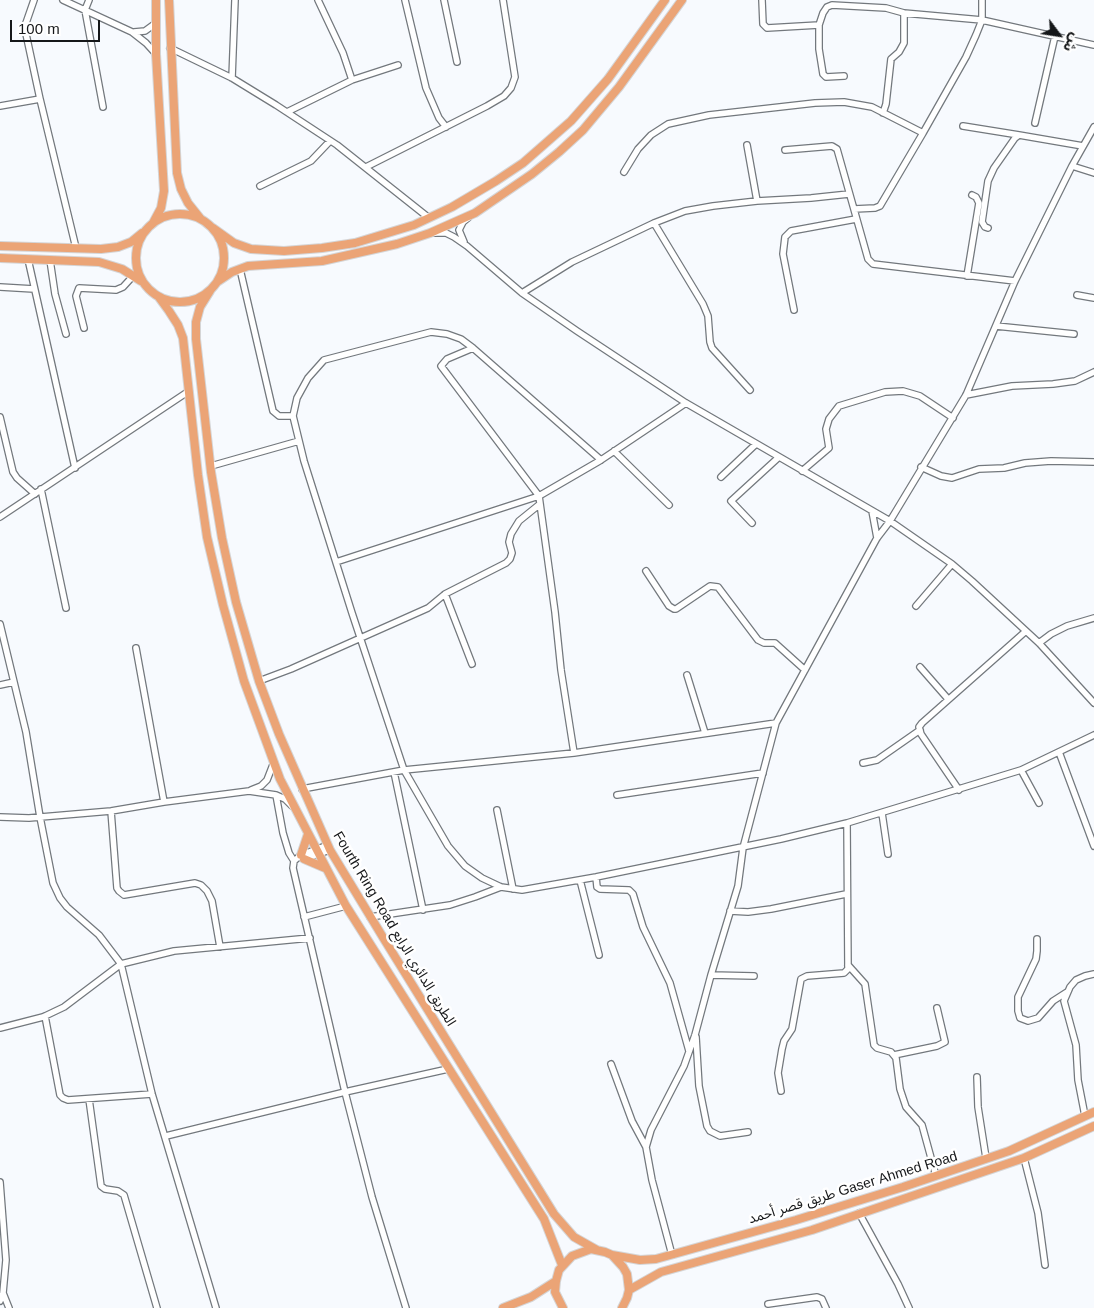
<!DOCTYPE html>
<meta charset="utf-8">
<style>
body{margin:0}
#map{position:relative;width:1094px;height:1308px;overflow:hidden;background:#f7fafe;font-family:Helvetica,"Noto Sans Arabic",sans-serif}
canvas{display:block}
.north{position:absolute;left:1034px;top:10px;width:50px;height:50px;-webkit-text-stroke:4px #fff;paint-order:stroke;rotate:121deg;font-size:14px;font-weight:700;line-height:20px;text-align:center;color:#151719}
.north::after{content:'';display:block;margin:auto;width:18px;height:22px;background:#151719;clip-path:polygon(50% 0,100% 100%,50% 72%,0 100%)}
.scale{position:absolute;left:10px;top:20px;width:90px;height:22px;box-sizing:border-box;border:2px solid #151719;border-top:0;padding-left:6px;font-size:15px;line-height:18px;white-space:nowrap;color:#151719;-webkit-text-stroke:4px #fff;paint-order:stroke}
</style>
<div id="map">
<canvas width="1094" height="1308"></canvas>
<div class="north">ش</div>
<div class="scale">100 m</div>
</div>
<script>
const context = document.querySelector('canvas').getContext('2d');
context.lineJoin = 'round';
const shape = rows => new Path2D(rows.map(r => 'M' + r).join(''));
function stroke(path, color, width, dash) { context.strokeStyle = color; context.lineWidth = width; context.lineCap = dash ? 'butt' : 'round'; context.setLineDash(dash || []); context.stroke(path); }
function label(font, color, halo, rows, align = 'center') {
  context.font = font + ' Helvetica,"Noto Sans Arabic",sans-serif'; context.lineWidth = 5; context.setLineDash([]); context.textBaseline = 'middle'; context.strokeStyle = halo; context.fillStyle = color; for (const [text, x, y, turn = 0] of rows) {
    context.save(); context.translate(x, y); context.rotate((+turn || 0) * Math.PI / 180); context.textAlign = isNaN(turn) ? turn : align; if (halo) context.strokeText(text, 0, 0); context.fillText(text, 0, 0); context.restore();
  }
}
const minor = shape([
 [63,0,132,32,146,43,156,54],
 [89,0,85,10,103,107],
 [318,0,343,53,352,80],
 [405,0,426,88,439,118,446,127],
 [444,0,457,62],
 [762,0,763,24,767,28,819,25],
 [134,32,145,31,156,23],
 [170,48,232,78,276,105,337,145,429,218],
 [844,76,826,77,823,74,819,49,819,25,823,13,827,7,832,5,886,8,904,13,982,20,1094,45],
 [232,78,235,0],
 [40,99,76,248],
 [0,106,40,99,26,34,26,23,34,0],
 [287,112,352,80,398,65],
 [883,113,886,104,891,59,899,52,904,43,904,13],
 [1035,123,1055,36],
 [963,126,1019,135],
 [747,145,757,201],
 [785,150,832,146,837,149,868,259,873,264,1015,281],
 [1072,166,1094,173],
 [366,167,487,106,504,96,511,88,515,77,503,0],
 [624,172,638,149,651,135,668,124,709,115,815,103,844,102,872,107,923,133,966,57,976,35,982,20,982,0],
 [260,186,311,161,330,141],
 [854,209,875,208,880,206,923,133],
 [654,223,703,304,708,316,710,342,712,348,750,390],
 [988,228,985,227,982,222,988,181,994,168,1015,138,1019,135,1083,146],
 [433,233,446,233,454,237,467,246,522,293,577,331,686,403,890,521,952,564,972,581,1039,643,1094,703],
 [464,242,459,230,463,222,468,218],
 [28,259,75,468],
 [50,260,55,294,66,334],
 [240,269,273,411,279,416,293,416],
 [967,276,979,203,976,197,972,195],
 [0,287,34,289],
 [522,293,572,262,654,223,685,211,713,206,757,201,811,198,849,194],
 [1077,295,1094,298],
 [794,310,783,254,785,237,791,231,856,219],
 [996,326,1074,334],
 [84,328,76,296,79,288,116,290,123,287,134,275],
 [473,348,447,359,441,366,539,496,555,612,561,670,574,753],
 [966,395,1012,386,1053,384,1075,381,1094,372],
 [0,417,13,472,17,478,35,494],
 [614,451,669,505],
 [601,460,473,348,461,339,447,334,431,332,324,360,308,378,297,398,293,416,304,461,352,613,404,770,448,846,465,866,482,878,501,887,522,890,596,877,781,839,847,823,1021,770,1094,735],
 [211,466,299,441],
 [921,467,941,476,952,478,979,469,1004,468,1025,463,1051,461,1094,462],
 [802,471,829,448,826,429,829,419,839,406,885,392,903,391,920,396,953,418],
 [721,477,756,444],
 [41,489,66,608],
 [872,511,877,538],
 [0,517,189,391],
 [752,523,731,501,779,457],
 [336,562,539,496,601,460,686,403],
 [646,571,669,606,674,609,676,609,710,586,718,587,758,640,764,643,775,643,805,670],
 [445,594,472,664],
 [916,606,952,564],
 [0,624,26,732,40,817,53,883,60,898,67,907,99,935,121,964,152,1094,216,1308],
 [1039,643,1051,634,1067,626,1094,618],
 [136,648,164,802],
 [920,667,948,699],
 [687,675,705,733],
 [259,681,291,669,428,608,445,594,506,563,510,559,512,553,509,542,511,534,519,521,540,504],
 [0,685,14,682],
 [1059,752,1094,846],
 [863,763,877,760,920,730],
 [1021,770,1039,803],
 [394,772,423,910],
 [302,789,404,770,574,753,776,723,877,538,890,521,966,395,1015,281,1072,166,1094,127],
 [251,790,261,786,267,780,274,762],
 [959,790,921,734,919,727,922,723,1026,631],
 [276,795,283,833,289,853,294,861],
 [617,795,763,773],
 [497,810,513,889],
 [111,811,117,888,119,891,124,895,195,883,201,885,207,891,212,901,220,947],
 [882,813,888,854],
 [0,817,29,818,111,811,164,802,249,791,276,795,285,799,292,806],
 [328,845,301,855,294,861,293,868,345,1092,372,1197,406,1308],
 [304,859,330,850],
 [596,877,597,887,600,889,629,890,633,894,643,927,670,983,689,1051],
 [580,880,599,955],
 [730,911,748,912,771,909,846,894],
 [304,917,346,906],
 [370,917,450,905,475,897,501,887],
 [1037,939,1037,951,1036,959,1018,997,1018,1011,1020,1018,1028,1021,1038,1018,1053,1001,1067,992],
 [848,965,865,984,874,1045,877,1048,891,1052,896,1058,900,1089,906,1107,922,1125,936,1176],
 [711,975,754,976],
 [45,1016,60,1095,63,1098,68,1100,152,1094],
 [0,1028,43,1017,64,1007,121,964,174,951,310,938],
 [696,1037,699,1086,707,1126,710,1131,720,1136,748,1132],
 [894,1055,937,1046,945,1042,937,1008],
 [611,1064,632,1121,646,1147],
 [977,1077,978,1107,986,1158],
 [781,1091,778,1073,782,1049,784,1041,792,1029,801,979,807,976,844,973,848,969,847,823],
 [89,1099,101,1186,105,1189,118,1191,124,1195,157,1308],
 [1085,1116,1078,1080,1076,1045,1064,1001,1070,987,1076,980,1085,976,1094,974],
 [166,1136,345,1092,448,1069],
 [1024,1158,1038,1213,1045,1265],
 [0,1182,6,1260,3,1293,0,1301],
 [859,1213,898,1284,909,1308],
 [672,1255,652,1180,646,1147,651,1130,684,1066,695,1035,711,975,738,886,743,848,776,723],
 [3,1293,9,1308],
 [768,1304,817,1297,822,1299,826,1308]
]);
const major = shape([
 [169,0,177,173,181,189,188,203,200,218],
 '136 258a44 44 0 1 1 88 0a44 44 0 1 1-88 0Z',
 [153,223,161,208,164,191,156,54,156,0],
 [213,228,234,243,251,249,284,251,322,248,355,243,414,225,452,207,496,181,523,163,571,121,608,79,665,0],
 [0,246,101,249,118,247,131,242,142,233],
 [0,258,99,262,122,269,141,281],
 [217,282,232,272,248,266,322,261,397,244,430,233,475,213,532,174,559,152,583,130,619,87,682,0],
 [210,291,200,307,196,322,196,339,211,472,222,538,236,602,259,681,279,734,330,850,384,939,554,1214,574,1237,597,1250],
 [158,296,169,311,178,325,183,338,198,475,207,537,223,605,244,681,280,779,346,906,544,1219,562,1265],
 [301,855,308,834],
 [304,859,325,868],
 [612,1255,640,1260,656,1259,796,1220,903,1187,1009,1151,1094,1112],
 [629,1290,661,1272,812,1230,1024,1158,1094,1126],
 [503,1308,531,1297,556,1281],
 [563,1308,555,1292,556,1281,559,1270,572,1256,591,1249,605,1252,612,1255,623,1267,627,1274,629,1290,627,1298,622,1308]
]);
const streetNames = [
 ["Fourth Ring Road الطريق الدائري الرابع",394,929,59],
 ["طريق قصر أحمد Gaser Ahmed Road",853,1188,-17]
];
stroke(minor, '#73787d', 8);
stroke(major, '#d5d5d6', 10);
stroke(minor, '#fff', 5.5);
stroke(major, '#eba476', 8);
label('14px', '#151719', '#fff', streetNames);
</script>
